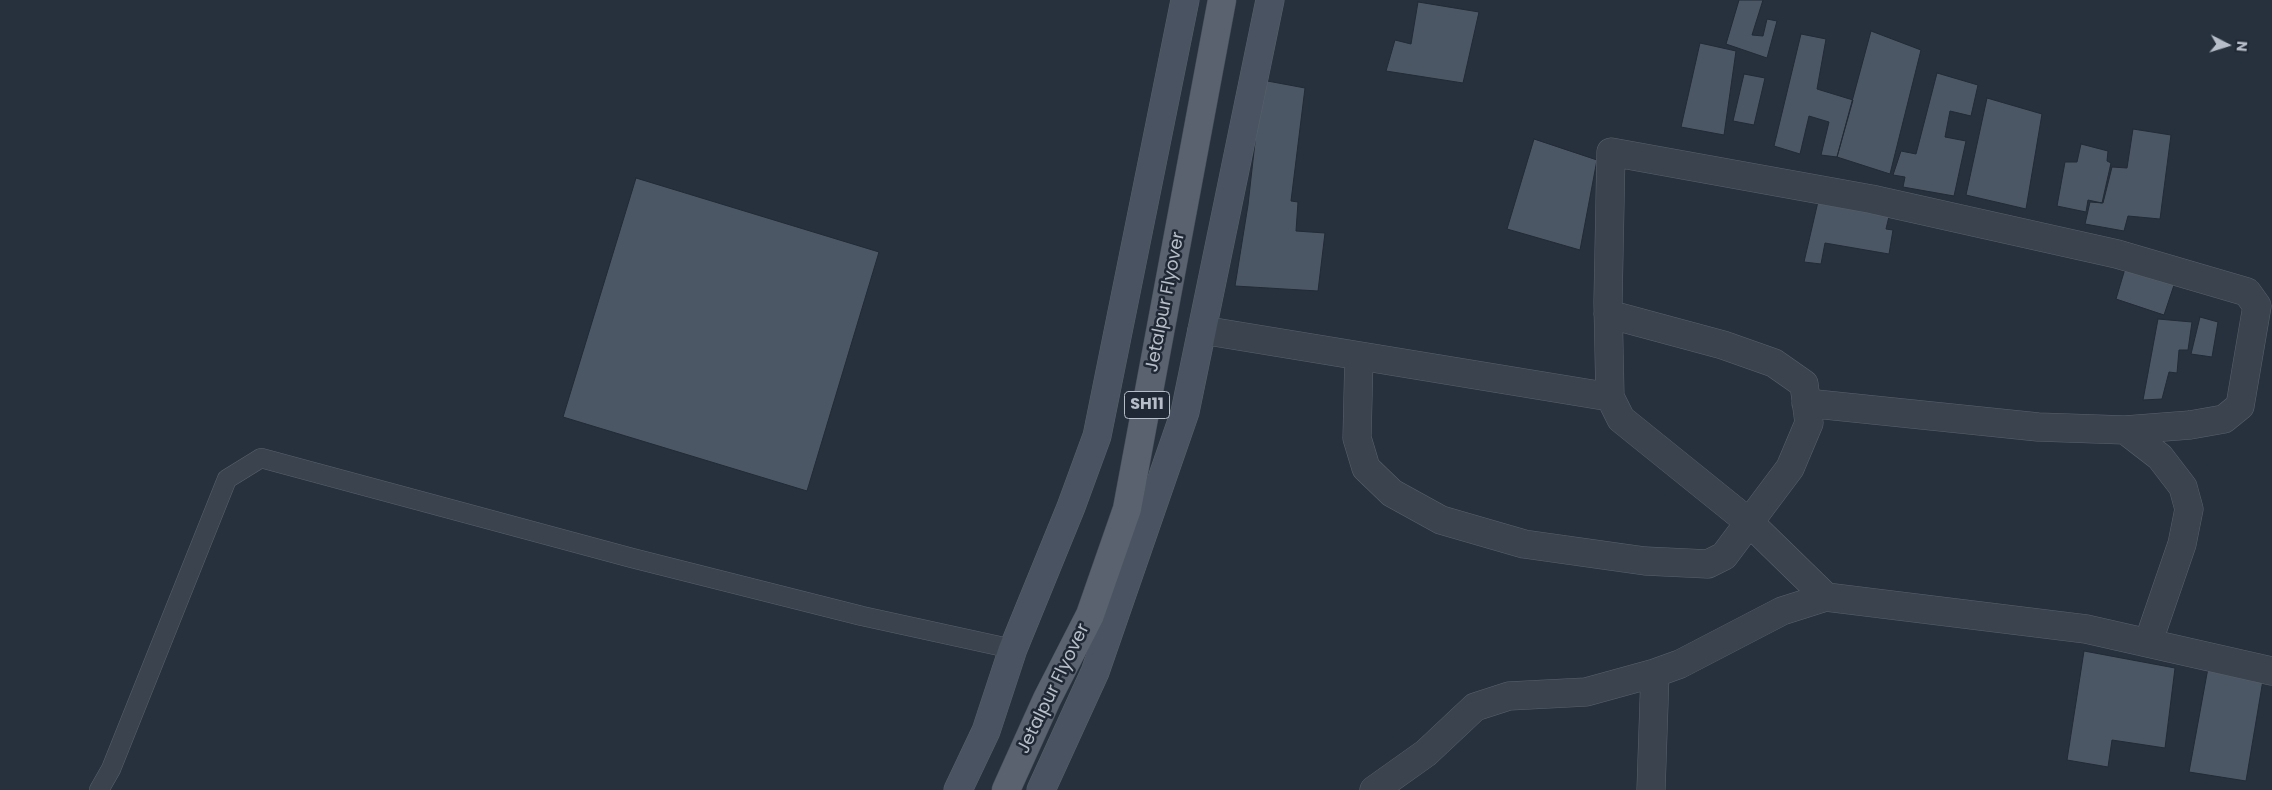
<!DOCTYPE html>
<style>
body{margin:0}
#map{position:relative;width:2272px;height:790px;overflow:hidden;background:#27313e;font-family:Poppins,sans-serif}
canvas{display:block}
.north{position:absolute;left:2202px;top:20px;width:50px;height:50px;-webkit-text-stroke:4px #1f2834;paint-order:stroke;rotate:95deg;font-size:14px;font-weight:700;line-height:20px;text-align:center;color:#b7bec9}
.north::after{content:'';display:block;margin:auto;width:18px;height:22px;background:#b7bec9;clip-path:polygon(50% 0,100% 100%,50% 72%,0 100%)}
</style>
<div id="map">
<canvas width="2272" height="790"></canvas>
<div class="north">N</div>
</div>
<script>
const context = document.querySelector('canvas').getContext('2d');
context.lineJoin = 'round';
function paint(path, color) { context.fillStyle = color; context.fill(path, 'evenodd'); }
const shape = rows => new Path2D(rows.map(r => 'M' + r).join(''));
function stroke(path, color, width, dash) { context.strokeStyle = color; context.lineWidth = width; context.lineCap = dash ? 'butt' : 'round'; context.setLineDash(dash || []); context.stroke(path); }
function label(font, color, halo, rows, align = 'center') {
  context.font = font + ' Poppins,sans-serif'; context.lineWidth = 5; context.setLineDash([]); context.textBaseline = 'middle'; context.strokeStyle = halo; context.fillStyle = color; for (const [text, x, y, turn = 0] of rows) {
    context.save(); context.translate(x, y); context.rotate((+turn || 0) * Math.PI / 180); context.textAlign = isNaN(turn) ? turn : align; if (halo) context.strokeText(text, 0, 0); context.fillText(text, 0, 0); context.restore();
  }
}
const building = shape([
 [1739,0,1763,0,1752,35,1763,36,1767,19,1777,21,1767,58,1726,44,1739,0],
 [1418,2,1479,12,1463,83,1386,71,1395,40,1411,44,1418,2],
 [1871,31,1921,50,1890,174,1837,157,1871,31],
 [1801,34,1826,39,1817,89,1853,100,1837,157,1821,155,1829,122,1809,116,1800,154,1774,146,1801,34],
 [1700,43,1736,51,1724,135,1681,127,1700,43],
 [1937,73,1978,85,1971,116,1950,111,1945,137,1966,141,1954,196,1903,187,1905,177,1893,175,1901,151,1916,154,1937,73],
 [1744,74,1765,78,1754,125,1733,121,1744,74],
 [1262,80,1305,88,1291,201,1298,202,1296,231,1325,233,1318,291,1235,286,1248,205,1262,80],
 [1987,98,2042,114,2026,209,1966,195,1987,98],
 [2133,129,2171,135,2160,219,2128,216,2124,231,2085,224,2090,202,2103,203,2112,167,2127,168,2133,129],
 [1534,139,1597,160,1580,250,1507,229,1534,139],
 [2081,144,2108,151,2107,161,2111,163,2102,203,2088,200,2086,212,2057,206,2065,162,2077,162,2081,144],
 [636,178,879,252,807,491,563,417,636,178],
 [1820,193,1891,208,1886,229,1893,230,1889,254,1825,243,1821,264,1804,262,1820,193],
 [2127,262,2176,279,2164,315,2116,299,2127,262],
 [2200,317,2218,322,2212,357,2191,354,2200,317],
 [2158,319,2192,322,2188,350,2179,350,2177,373,2169,372,2162,399,2143,400,2158,319],
 [2084,651,2175,668,2165,748,2112,740,2108,767,2067,760,2084,651],
 [2208,668,2263,680,2246,781,2189,772,2208,668]
]);
const lane = shape([
 [99,790,111,769,227,479,261,458,632,558,862,616,1013,649]
]);
const street = shape([
 [1202,330,1610,397],
 [1359,356,1357,438,1366,468,1392,493,1441,520,1524,544,1645,561,1708,564,1724,556,1790,468,1809,423,1804,384,1774,363,1723,345,1608,314],
 [1806,403,2038,427,2125,430,2190,425,2224,419,2240,406,2257,306,2247,292,2117,254,1871,199,1611,152,1608,302,1610,397,1621,419,1750,523,1826,597],
 [2125,430,2160,457,2183,487,2189,509,2182,544,2148,643],
 [1374,790,1426,753,1475,707,1509,696,1586,692,1655,673,1680,664,1782,611,1826,597,2086,629,2272,671],
 [1651,790,1655,673]
]);
const secondary = shape([
 [958,790,986,731,1013,649,1071,507,1097,436,1185,0],
 [1041,790,1095,672,1185,412,1270,0]
]);
const primary = shape([
 [1006,790,1047,699,1090,615,1127,509,1222,0]
]);
const shields = [
 [1147,405,45]
];
const shieldNames = [
 ["SH11",1147,405]
];
const streetNames = [
 ["Jetalpur Flyover",1166,302,-79],
 ["Jetalpur Flyover",1054,689,-64]
];
paint(building, '#4b5764');
stroke(building, '#222a36', 1);
stroke(lane, '#59616c', 20);
stroke(street, '#59616c', 29);
stroke(secondary, '#59616c', 29);
stroke(primary, '#444c58', 29);
stroke(lane, '#3b434e', 19);
stroke(street, '#3b434e', 28);
stroke(secondary, '#495361', 28);
stroke(primary, '#59626e', 28);
for (const [x, y, w] of shields) { const box = new Path2D(); box.roundRect(x - w / 2, y - 13.5, w, 27, 4); context.fillStyle = '#1f2834'; context.fill(box); stroke(box, '#b7bec9', 1); }
label('bold 16px', '#b7bec9', null, shieldNames);
label('18px', '#b7bec9', '#1f2834', streetNames);
</script>
